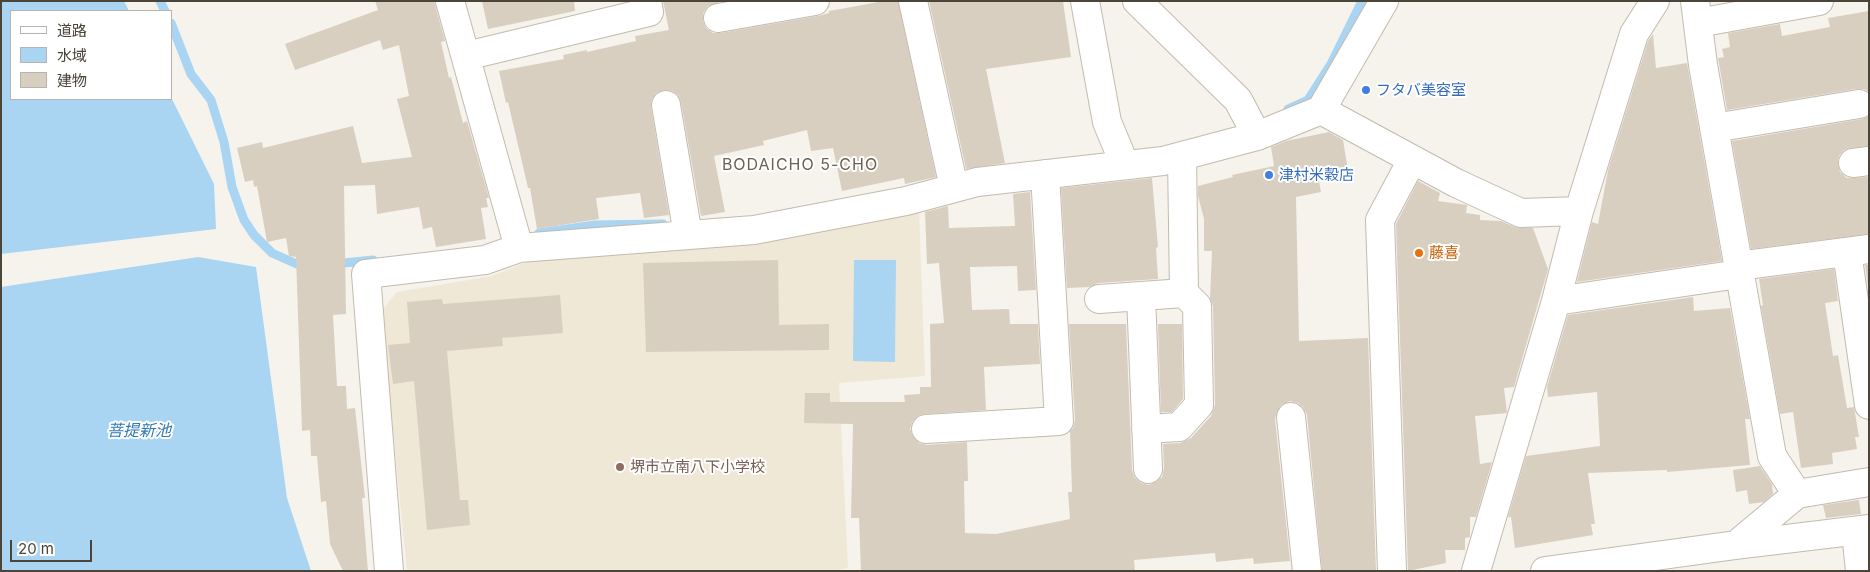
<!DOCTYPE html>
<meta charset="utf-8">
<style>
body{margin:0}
#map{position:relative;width:1870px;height:572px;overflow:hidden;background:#f6f3ec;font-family:Inter,"Noto Sans JP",sans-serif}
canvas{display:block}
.frame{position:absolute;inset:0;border:2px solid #4b4439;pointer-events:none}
.legend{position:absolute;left:10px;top:10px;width:162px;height:90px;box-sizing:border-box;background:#fff;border:1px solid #b7b4b0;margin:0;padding:6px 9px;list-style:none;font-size:15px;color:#4b4439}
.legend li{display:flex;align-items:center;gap:10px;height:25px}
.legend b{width:25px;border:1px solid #b7b4b0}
.scale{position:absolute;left:10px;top:540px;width:82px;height:22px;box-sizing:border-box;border:2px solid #4b4439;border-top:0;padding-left:6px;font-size:15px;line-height:18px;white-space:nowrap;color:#4b4439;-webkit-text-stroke:4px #fff;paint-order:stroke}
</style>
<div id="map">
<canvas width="1870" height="572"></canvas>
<div class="frame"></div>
<ul class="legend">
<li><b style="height:6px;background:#fff"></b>道路</li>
<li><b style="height:14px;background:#a9d4f2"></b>水域</li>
<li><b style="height:14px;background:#d8cfc1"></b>建物</li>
</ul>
<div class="scale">20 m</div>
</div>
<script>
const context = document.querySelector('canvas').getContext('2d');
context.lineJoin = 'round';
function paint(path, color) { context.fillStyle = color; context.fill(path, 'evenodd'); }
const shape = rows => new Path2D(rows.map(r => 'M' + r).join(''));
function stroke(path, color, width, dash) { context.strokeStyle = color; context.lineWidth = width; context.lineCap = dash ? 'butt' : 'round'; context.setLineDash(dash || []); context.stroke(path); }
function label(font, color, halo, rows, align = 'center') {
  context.font = font + ' Inter,"Noto Sans JP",sans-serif'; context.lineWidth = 4; context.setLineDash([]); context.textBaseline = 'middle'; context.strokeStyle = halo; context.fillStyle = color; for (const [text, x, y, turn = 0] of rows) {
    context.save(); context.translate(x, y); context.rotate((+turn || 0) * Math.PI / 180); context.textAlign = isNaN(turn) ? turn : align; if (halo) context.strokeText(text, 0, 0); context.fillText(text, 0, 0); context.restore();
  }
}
const education = shape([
 [919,211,925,376,839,383,848,568,831,571,407,571,381,311,397,292,492,276,529,261,803,236]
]);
const water = shape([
 [1,1,124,1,129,11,11,11,11,99,171,99,171,97,214,184,216,229,1,254],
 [198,257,256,267,287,498,311,571,1,571,1,287],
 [854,260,896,260,895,362,853,361]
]);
const stream = shape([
 [160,1,165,11],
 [171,23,191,74,211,100,224,142,232,187,244,220,254,235,272,253,299,265,306,264],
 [1288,109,1308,100,1331,64,1362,1],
 [539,233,595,225,663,224],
 [334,264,373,260]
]);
const building = shape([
 [375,1,434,1,445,41,441,42,449,78,451,77,463,123,467,121,489,198,486,198,488,207,481,208,486,239,436,247,432,227,423,229,419,207,377,214,375,185,344,186,346,314,333,315,337,386,346,386,347,409,355,408,365,498,362,498,368,571,343,571,330,544,326,501,321,502,317,456,311,456,310,430,302,431,296,257,289,256,286,238,267,242,257,186,254,187,253,180,245,182,237,148,262,142,263,148,353,126,362,163,412,157,397,99,409,96,399,45,383,50,380,40,295,70,285,44,378,10],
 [482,1,574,1,575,11,488,29],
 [663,1,723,1,708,6,703,13,703,21,706,28,713,33,720,33,818,16,829,13,829,11,857,6,883,1,898,1,936,177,905,184,904,178,842,191,833,148,811,151,807,130,763,141,764,145,714,156,725,212,701,216,681,102,678,95,672,91,664,90,656,93,652,99,651,107,669,215,644,218,640,193,596,198,599,219,537,229,530,188,528,188,508,102,506,103,499,71,564,59,563,55,587,50,587,52,636,41,635,36,669,30],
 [929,1,1063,1,1071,57,986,69,1005,163,966,169],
 [1869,11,1869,92,1864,89,1856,89,1727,110,1718,58,1724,57,1722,49,1730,47,1728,33,1780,24,1782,36,1830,27,1828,18],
 [1653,34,1656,68,1687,63,1722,261,1577,282,1592,222,1598,224,1608,170,1648,41],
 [1869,116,1869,146,1851,148,1844,150,1839,156,1838,164,1840,172,1847,178,1869,177,1869,234,1751,249,1732,141,1862,119],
 [1329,132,1343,140,1348,170,1318,176,1321,192,1296,197,1299,341,1368,338,1376,571,1322,571,1307,415,1303,407,1298,403,1290,401,1281,405,1277,411,1275,419,1290,561,1254,564,1253,558,1216,562,1215,553,1134,560,1135,571,861,571,859,518,851,518,853,424,804,423,805,393,830,393,830,402,905,402,904,395,920,394,920,387,931,387,930,324,944,323,939,263,927,264,925,212,948,206,949,228,1015,226,1013,194,1030,192,1036,290,1018,291,1017,266,970,267,972,310,1009,309,1010,324,1038,324,1040,364,984,367,986,410,925,414,918,416,912,422,910,429,913,437,919,443,927,445,967,442,968,481,964,481,965,533,996,534,1070,519,1068,492,1072,492,1070,431,1073,428,1075,420,1069,324,1126,324,1132,470,1135,478,1141,483,1149,485,1156,482,1162,477,1164,468,1163,444,1180,443,1191,438,1211,416,1215,405,1213,306,1210,299,1212,251,1204,251,1204,219,1198,196,1198,186,1233,177,1232,175,1274,166,1271,147,1286,141],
 [1152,178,1158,247,1156,248,1158,279,1098,283,1089,287,1067,288,1061,188],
 [1418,181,1440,193,1438,201,1467,205,1466,213,1480,215,1480,220,1501,221,1515,227,1533,228,1548,269,1514,387,1504,388,1507,413,1475,416,1480,464,1492,462,1476,517,1470,517,1470,537,1465,538,1465,550,1445,550,1446,563,1408,571,1396,224],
 [778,260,779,325,829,324,829,350,646,352,643,263],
 [1865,265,1869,265,1869,293],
 [1834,269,1838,301,1825,303,1833,356,1838,355,1847,408,1854,407,1859,437,1855,437,1857,449,1832,453,1833,464,1801,468,1793,412,1780,414,1761,306,1763,305,1759,279],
 [560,295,563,333,502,338,503,346,447,351,460,500,468,500,470,525,427,530,414,381,393,384,388,345,410,343,407,302,442,299,443,304],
 [1693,297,1694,311,1730,308,1750,419,1745,419,1750,465,1667,472,1667,470,1588,473,1595,524,1591,524,1593,535,1515,548,1511,517,1508,517,1526,456,1600,446,1597,392,1548,397,1547,387,1568,315],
 [1158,324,1182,324,1183,399,1172,412,1161,412],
 [1760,466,1772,484,1773,494,1764,502,1749,504,1747,490,1736,492,1733,470],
 [1859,500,1861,514,1826,518,1823,505]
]);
const minor = shape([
 [913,1,954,188],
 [1085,1,1107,122,1125,165],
 [1137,1,1238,100,1257,136],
 [1695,1,1703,65,1772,456,1797,494],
 [718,18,815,1],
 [1698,23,1819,1],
 [466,56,649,12,647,1],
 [666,105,688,235],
 [1321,110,1456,183,1521,213,1579,211],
 [1714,128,1859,104],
 [1182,156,1184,293],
 [1853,163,1869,161],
 [519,248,754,230,906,201,977,182,1163,161,1257,136,1321,110,1384,1],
 [1847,252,1869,405],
 [1738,266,1869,249],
 [1141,296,1148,469],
 [1099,299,1184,293,1197,306,1199,405,1179,427,1146,429],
 [1556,301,1739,274],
 [1291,417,1307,571],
 [926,429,1059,421,1045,174],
 [1856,531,1860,571],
 [1736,545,1797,494,1869,482],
 [389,571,366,274,485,260,519,248,450,1],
 [1392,571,1380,220,1412,160],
 [1476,571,1556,301,1579,211,1634,34,1655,1],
 [1545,571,1736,545,1869,529]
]);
const markers = [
 [1366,90,5,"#3f7fe0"],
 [1269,175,5,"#3f7fe0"],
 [1419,253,5,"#e8710a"],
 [620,467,5,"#8d6e63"]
];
const shopNames = [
 ["フタバ美容室",1376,90],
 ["津村米穀店",1279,175]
];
const foodNames = [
 ["藤喜",1429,253]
];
const educationNames = [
 ["堺市立南八下小学校",630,467]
];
const neighbourhoodNames = [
 ["BODAICHO 5-CHO",800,165]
];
const waterNames = [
 ["菩提新池",139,431]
];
paint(education, '#efe8d6');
paint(water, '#a9d4f2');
stroke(stream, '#a9d4f2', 9);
paint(building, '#d8cfc1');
stroke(minor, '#c2bbae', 30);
stroke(minor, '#fff', 28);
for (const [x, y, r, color] of markers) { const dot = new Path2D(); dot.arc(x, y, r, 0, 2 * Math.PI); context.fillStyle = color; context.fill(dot); stroke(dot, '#fff', 2); }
label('15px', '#366cbe', '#fff', shopNames, 'left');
label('15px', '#c56008', '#fff', foodNames, 'left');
label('15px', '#785e54', '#fff', educationNames, 'left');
context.letterSpacing = '1px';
label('16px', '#6e6250', '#fff', neighbourhoodNames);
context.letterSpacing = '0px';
label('italic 16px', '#2e7ab2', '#fff', waterNames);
</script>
